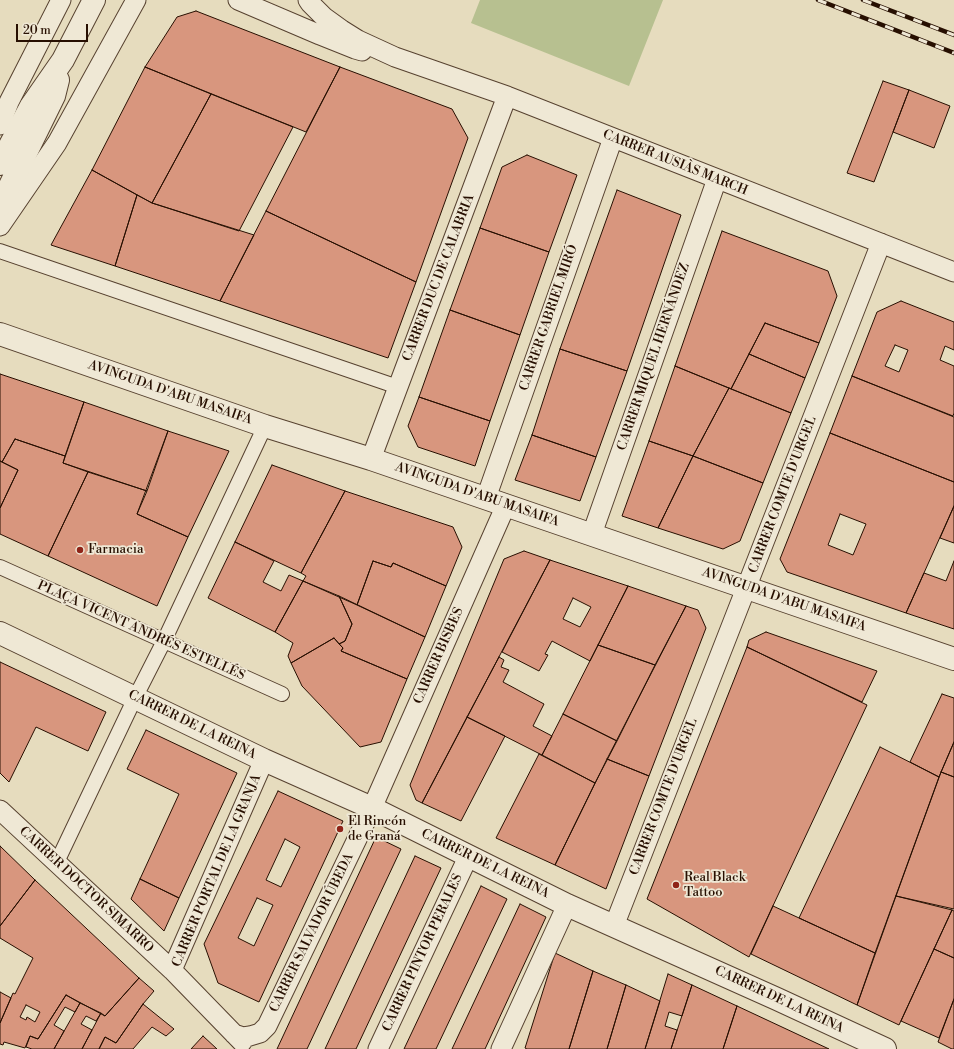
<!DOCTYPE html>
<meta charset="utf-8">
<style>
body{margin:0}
#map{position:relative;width:954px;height:1049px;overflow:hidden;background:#e6dcbe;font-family:"Libre Bodoni",serif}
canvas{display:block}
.scale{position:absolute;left:16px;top:24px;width:72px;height:18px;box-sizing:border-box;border:2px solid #270f01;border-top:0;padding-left:5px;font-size:12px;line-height:14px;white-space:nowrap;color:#270f01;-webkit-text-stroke:3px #efe8d5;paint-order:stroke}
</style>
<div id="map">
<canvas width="954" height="1049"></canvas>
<div class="scale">20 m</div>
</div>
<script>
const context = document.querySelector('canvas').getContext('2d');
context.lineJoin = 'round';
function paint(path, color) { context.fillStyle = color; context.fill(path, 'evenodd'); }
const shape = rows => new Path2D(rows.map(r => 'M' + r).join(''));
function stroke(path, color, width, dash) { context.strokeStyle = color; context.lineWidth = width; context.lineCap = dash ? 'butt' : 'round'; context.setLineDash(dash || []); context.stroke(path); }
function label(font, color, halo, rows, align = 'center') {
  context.font = font + ' "Libre Bodoni",serif'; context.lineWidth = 3.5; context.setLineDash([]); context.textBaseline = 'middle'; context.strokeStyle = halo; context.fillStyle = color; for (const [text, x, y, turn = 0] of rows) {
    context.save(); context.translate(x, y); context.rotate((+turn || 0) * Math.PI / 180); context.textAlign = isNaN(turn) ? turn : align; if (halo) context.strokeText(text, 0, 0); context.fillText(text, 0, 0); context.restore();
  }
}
const green = shape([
 [480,0,663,0,629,86,471,23]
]);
const building = shape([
 [196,11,340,67,306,132,145,67,177,17,196,11],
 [145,67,211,94,152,203,92,170,145,67],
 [340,67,452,109,468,138,416,282,266,211,340,67],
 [883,81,909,90,874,182,847,173,883,81],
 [909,90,950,106,934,148,893,132,909,90],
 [211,94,293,127,239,231,152,203,211,94],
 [527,155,577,175,549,252,480,228,502,167,527,155],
 [92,170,137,195,115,266,51,245,92,170],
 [617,190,681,215,627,371,560,349,617,190],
 [137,195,152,203,254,235,220,301,115,266,137,195],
 [266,211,416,282,388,358,220,301,266,211],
 [480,228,549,252,520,335,450,310,480,228],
 [722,231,828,271,837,296,819,343,765,323,731,389,675,366,722,231],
 [901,301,954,322,954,350,945,346,940,360,954,366,954,413,953,416,852,376,877,312,901,301],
 [895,345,908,350,899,372,885,366,895,345],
 [450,310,520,335,490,421,419,397,450,310],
 [765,323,819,343,805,378,749,354,765,323],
 [560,349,627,371,596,457,532,435,560,349],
 [749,354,805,378,791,413,731,389,749,354],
 [675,366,729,388,693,456,649,441,675,366],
 [0,374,84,402,65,456,15,439,2,462,0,461,0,374],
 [852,376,954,417,954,482,830,433,852,376],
 [729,388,791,413,763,483,693,456,729,388],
 [419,397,490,421,475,466,418,447,408,426,419,397],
 [84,402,168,431,147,491,63,463,84,402],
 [168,431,229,451,188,537,137,514,168,431],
 [830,433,954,482,954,506,906,613,787,572,780,559,830,433],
 [840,514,866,524,853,555,828,545,840,514],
 [532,435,596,457,580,501,515,480,532,435],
 [15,439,65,456,63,463,88,472,48,556,0,534,0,508,18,470,2,462,15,439],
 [649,441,693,456,658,528,622,516,649,441],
 [693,456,763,483,740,541,723,549,658,528,693,456],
 [0,461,18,470,0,508,0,461],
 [272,465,345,491,301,573,235,542,272,465],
 [88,472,147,491,137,514,188,537,157,606,48,556,88,472],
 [345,491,453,527,462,547,446,586,393,563,391,567,373,561,357,605,303,581,306,576,301,573,345,491],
 [954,506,954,543,940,538,954,506],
 [235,542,274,561,263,582,281,591,289,575,303,581,275,632,208,598,235,542],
 [524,551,550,560,422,803,416,800,410,785,504,559,524,551],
 [550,560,628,586,590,661,552,641,545,654,548,655,539,671,502,652,550,560],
 [573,598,591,607,580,627,563,619,573,598],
 [373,561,391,567,393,563,446,586,425,637,357,605,373,561],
 [954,561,954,629,906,613,924,573,946,581,954,561],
 [303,581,339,596,352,624,345,641,339,644,334,638,291,663,288,656,293,643,275,632,303,581],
 [628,586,686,606,655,665,598,645,628,586],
 [339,596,425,637,407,679,341,651,343,648,339,644,345,641,352,624,339,596],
 [686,606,698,610,706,628,649,776,607,759,686,606],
 [766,632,877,671,862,702,747,647,749,640,766,632],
 [334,638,343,648,341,651,407,679,381,742,360,747,302,686,291,663,334,638],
 [598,645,655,665,617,741,563,714,598,645],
 [747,647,867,705,749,957,647,899,747,647],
 [499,657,504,660,501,667,509,670,503,682,544,704,533,726,552,736,542,755,467,717,499,657],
 [0,662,106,712,88,751,36,727,9,782,0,773,0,662],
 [942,694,954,698,954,742,939,777,910,762,942,694],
 [563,714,617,741,595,783,542,755,563,714],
 [467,717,505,736,461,821,422,803,467,717],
 [146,730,237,773,179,898,140,879,179,794,127,769,146,730],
 [954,742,954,777,941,772,954,742],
 [880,747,939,777,875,953,799,918,880,747],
 [539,754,595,783,555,865,496,838,539,754],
 [607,759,649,776,606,889,555,865,607,759],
 [941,772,954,777,954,909,896,896,941,772],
 [278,791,343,821,259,1002,218,983,204,944,278,791],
 [285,839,300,847,281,887,266,880,285,839],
 [257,898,273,905,254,946,238,938,257,898],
 [376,837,401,849,307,1049,277,1049,376,837],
 [0,846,35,880,0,926,0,846],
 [415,856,441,868,356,1049,325,1049,415,856],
 [140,879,179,898,164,931,131,899,140,879],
 [35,880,139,978,105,1016,66,995,38,1039,30,1036,25,1048,4,1042,3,1045,0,1044,0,1023,13,993,15,994,33,958,0,938,0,926,35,880],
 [26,1005,40,1012,35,1022,27,1017,26,1020,20,1017,26,1005],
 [481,886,507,899,436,1049,404,1049,481,886],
 [896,896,952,910,899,1025,857,1005,896,896],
 [520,904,546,917,485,1049,452,1049,520,904],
 [773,906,875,953,857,1005,751,954,773,906],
 [952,910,954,911,954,958,934,949,952,910],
 [934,949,954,958,954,999,939,1038,901,1021,934,949],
 [555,953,593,971,569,1049,527,1049,525,1048,555,953],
 [593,971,626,985,607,1049,569,1049,593,971],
 [668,974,692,985,682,1016,669,1012,665,1026,677,1030,671,1049,645,1049,668,974],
 [139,978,154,991,143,1004,116,1043,105,1037,99,1049,82,1049,101,1013,105,1016,139,978],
 [626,985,660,1001,645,1049,607,1049,626,985],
 [692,985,737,1006,723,1049,671,1049,692,985],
 [0,992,11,998,0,1023,0,992],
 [66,995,80,1003,75,1012,65,1007,54,1025,64,1031,54,1049,32,1049,26,1047,30,1036,38,1039,66,995],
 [954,999,954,1049,952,1049,938,1042,954,999],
 [80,1003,101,1013,96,1021,86,1016,81,1024,92,1030,82,1049,54,1049,80,1003],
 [143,1004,174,1029,166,1036,152,1027,133,1049,99,1049,105,1037,116,1043,143,1004],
 [737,1006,829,1049,723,1049,737,1006],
 [203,1036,217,1049,191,1049,203,1036]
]);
const pedestrian = shape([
 [0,251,398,387],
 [0,567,282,694],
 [57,862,135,698,164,641,265,426]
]);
const minor = shape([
 [238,0,320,35,355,49,362,51],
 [308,0,310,3,324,17,342,30,358,40,395,57,507,96,954,272],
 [0,125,9,102,61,0],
 [0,226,57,143,136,0],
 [371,459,507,96],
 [486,498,613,138],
 [592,534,717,179],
 [0,810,172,970,242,1042],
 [614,926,881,243],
 [172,970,264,760],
 [234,1034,243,1037,250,1036,260,1033,267,1026,372,808,506,505],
 [378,1049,468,857],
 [501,1049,567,905]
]);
const tertiary = shape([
 [0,164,31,106,63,60,94,0],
 [0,206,54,96,58,80],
 [0,334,265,426,371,459,954,659],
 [0,633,264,760,372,808,567,905,777,999,885,1049]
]);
const rail = shape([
 [818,0,954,53],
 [863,0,954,35]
]);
const markers = [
 [80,550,4,"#8f2418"],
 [340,829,4,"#8f2418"],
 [676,885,4,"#8f2418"]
];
const streetNames = [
 ["CARRER AUSIÀS MARCH",675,163,22],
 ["CARRER DUC DE CALABRIA",439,278,-69],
 ["CARRER GABRIEL MIRÓ",549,318,-71],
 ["CARRER MIQUEL HERNÁNDEZ",654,357,-71],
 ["AVINGUDA D'ABU MASAIFA",170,393,19],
 ["AVINGUDA D'ABU MASAIFA",477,495,19],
 ["CARRER COMTE D'URGEL",783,495,-69],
 ["AVINGUDA D'ABU MASAIFA",784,600,19],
 ["PLAÇA VICENT ANDRÉS ESTELLÉS",141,631,24],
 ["CARRER BISBES",439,656,-66],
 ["CARRER DE LA REINA",192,725,26],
 ["CARRER COMTE D'URGEL",664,797,-69],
 ["CARRER DE LA REINA",485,864,26],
 ["CARRER PORTAL DE LA GRANJA",217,871,-67],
 ["CARRER DOCTOR SIMARRO",86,890,43],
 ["CARRER SALVADOR ÚBEDA",312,933,-64],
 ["CARRER PINTOR PERALES",423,953,-65],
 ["CARRER DE LA REINA",779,1000,25]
];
const poiNames = [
 ["Farmacia",88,550],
 ["El Rincón",348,822],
 ["de Graná",348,837],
 ["Real Black",684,878],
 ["Tattoo",684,893]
];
paint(green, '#b7c090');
paint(building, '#d8967e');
stroke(building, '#270f01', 1);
stroke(pedestrian, '#574230', 16);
stroke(minor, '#574230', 21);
stroke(tertiary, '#574230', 24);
stroke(pedestrian, '#efe8d5', 14);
stroke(minor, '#efe8d5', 19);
stroke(tertiary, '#efe8d5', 22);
stroke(rail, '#270f01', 4.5);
stroke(rail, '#efe8d5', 3, [9]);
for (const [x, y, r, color] of markers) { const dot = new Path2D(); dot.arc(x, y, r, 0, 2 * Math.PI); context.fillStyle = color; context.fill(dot); stroke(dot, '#efe8d5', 1.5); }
label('13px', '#270f01', '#efe8d5', streetNames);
label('13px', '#270f01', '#efe8d5', poiNames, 'left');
</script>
